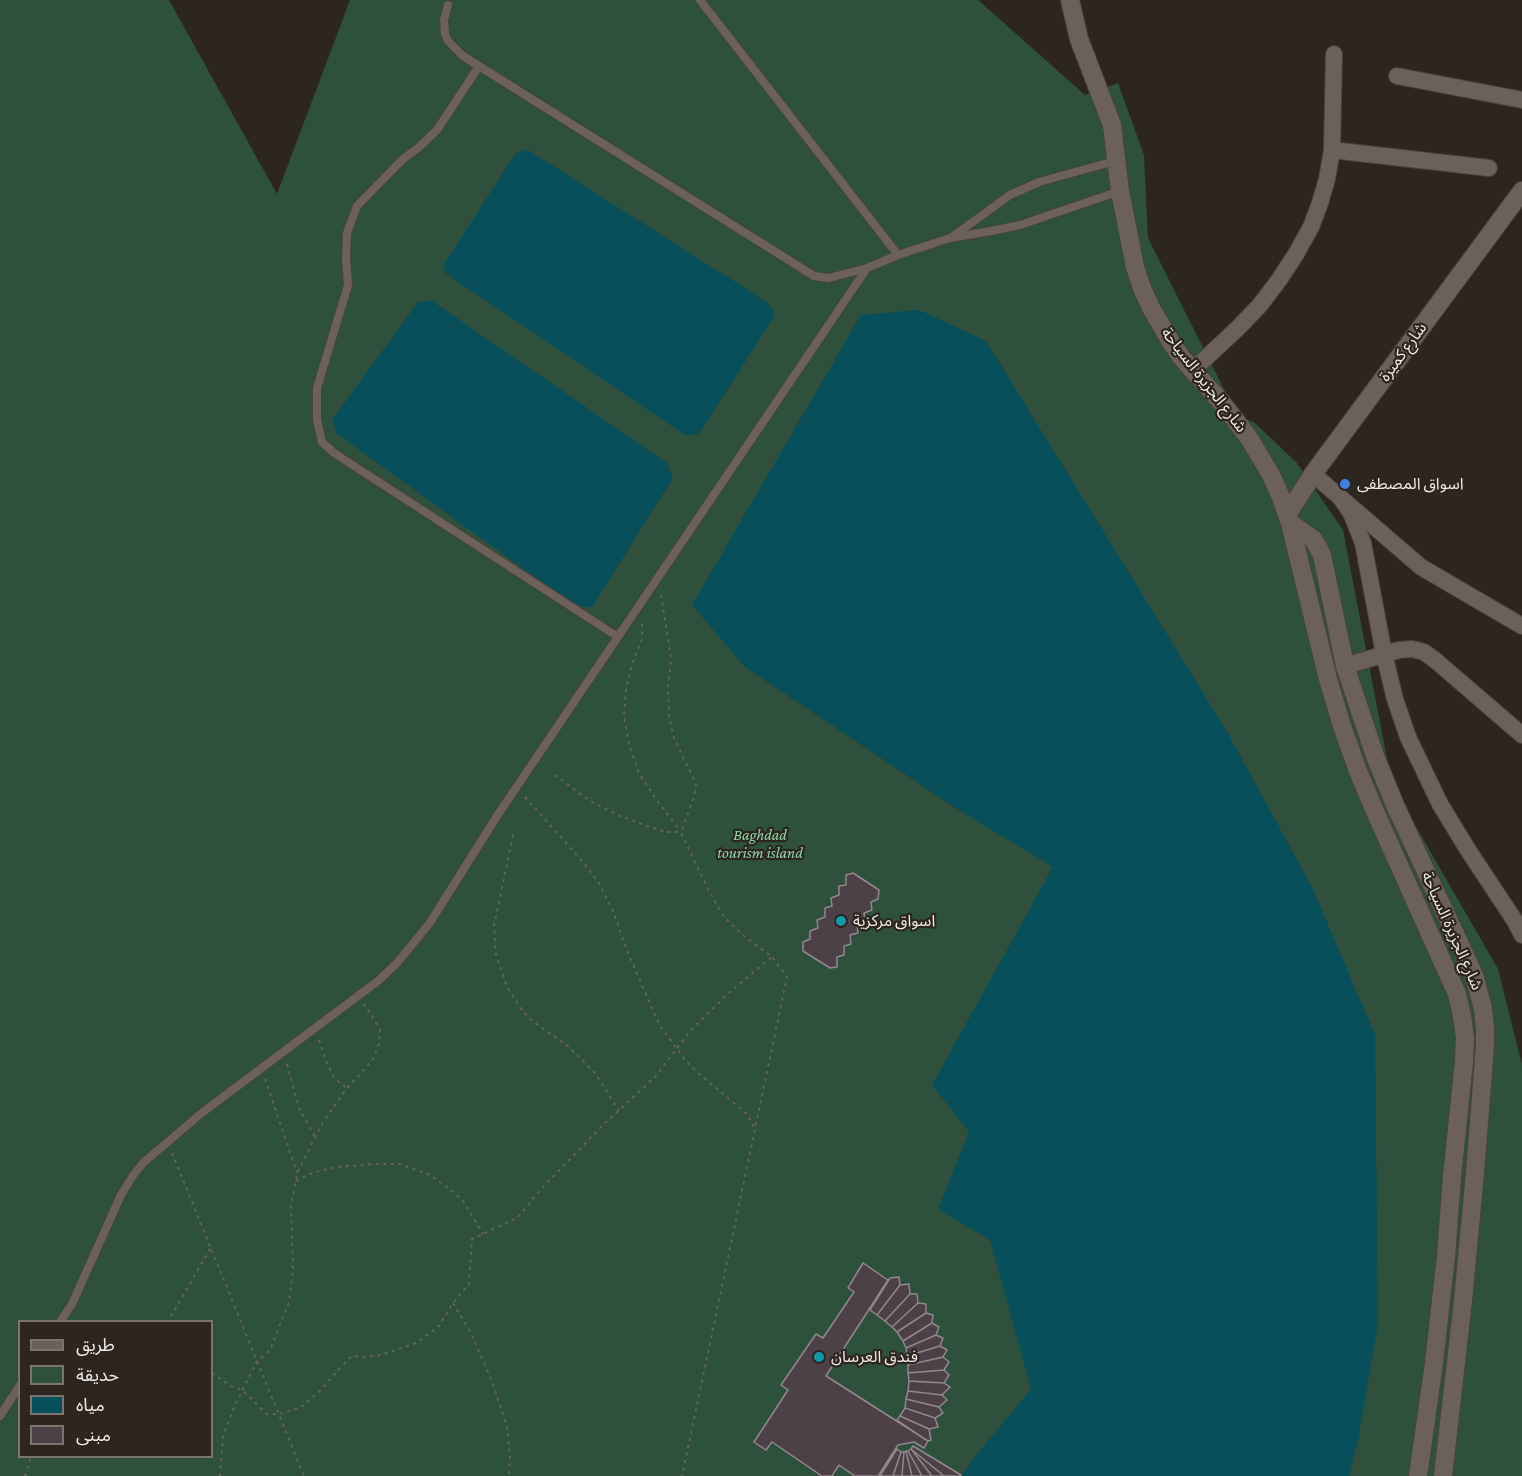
<!DOCTYPE html>
<meta charset="utf-8">
<style>
body{margin:0}
#map{position:relative;width:1522px;height:1476px;overflow:hidden;background:#2d251f;font-family:"Crimson Pro","Noto Sans Arabic",serif}
canvas{display:block}
.legend{position:absolute;left:18px;top:1320px;width:195px;height:138px;box-sizing:border-box;background:#2d251f;border:2px solid #7b736e;margin:0;padding:8px 10px;list-style:none;font-size:18px;color:#efe9e5}
.legend li{display:flex;align-items:center;gap:12px;height:30px}
.legend b{width:30px;border:2px solid #7b736e}
</style>
<div id="map">
<canvas width="1522" height="1476"></canvas>
<ul class="legend">
<li><b style="height:8px;background:#6b615a"></b>طريق</li>
<li><b style="height:16px;background:#2f503c"></b>حديقة</li>
<li><b style="height:16px;background:#074f59"></b>مياه</li>
<li><b style="height:16px;background:#4c4147"></b>مبنى</li>
</ul>
</div>
<script>
const context = document.querySelector('canvas').getContext('2d');
context.lineJoin = 'round';
function paint(path, color) { context.fillStyle = color; context.fill(path, 'evenodd'); }
const shape = rows => new Path2D(rows.map(r => 'M' + r).join(''));
function stroke(path, color, width, dash) { context.strokeStyle = color; context.lineWidth = width; context.lineCap = dash ? 'butt' : 'round'; context.setLineDash(dash || []); context.stroke(path); }
function label(font, color, halo, rows, align = 'center') {
  context.font = font + ' "Crimson Pro","Noto Sans Arabic",serif'; context.lineWidth = 4.5; context.setLineDash([]); context.textBaseline = 'middle'; context.strokeStyle = halo; context.fillStyle = color; for (const [text, x, y, turn = 0] of rows) {
    context.save(); context.translate(x, y); context.rotate((+turn || 0) * Math.PI / 180); context.textAlign = isNaN(turn) ? turn : align; if (halo) context.strokeText(text, 0, 0); context.fillText(text, 0, 0); context.restore();
  }
}
const green = shape([
 [0,0,169,0,277,194,350,0,978,0,1085,95,1118,83,1144,155,1148,238,1237,415,1255,423,1297,463,1343,530,1392,785,1498,969,1522,1065,1522,1476,0,1476],
 [20,1322,212,1322,212,1456,20,1456]
]);
const water = shape([
 [528,150,768,303,775,315,699,434,685,435,445,273,444,264,516,153],
 [432,301,667,463,673,478,592,607,576,607,336,433,332,420,418,302],
 [919,310,986,341,1226,730,1312,887,1375,1035,1378,1323,1358,1441,1349,1476,962,1476,978,1453,1031,1389,990,1240,938,1209,969,1132,932,1085,1053,867,957,809,745,667,692,605,861,315]
]);
const building = shape([
 [853,873,879,890,878,899,871,902,872,910,864,913,865,921,857,925,858,933,850,935,851,944,844,946,844,955,837,957,837,967,830,968,803,951,803,942,810,939,810,931,818,928,817,920,825,917,825,908,832,906,831,898,839,895,839,886,846,885,846,875,853,873],
 [863,1263,888,1280,826,1376,928,1441,924,1448,914,1442,898,1445,878,1476,855,1476,839,1465,832,1476,822,1476,772,1442,766,1450,754,1442,788,1390,781,1385,816,1334,823,1338,854,1292,848,1288,863,1263],
 [899,1277,900,1285,877,1315,870,1310,890,1278,899,1277],
 [909,1284,910,1294,885,1321,877,1315,900,1285,909,1284],
 [910,1294,917,1294,918,1303,892,1327,885,1321,910,1294],
 [918,1303,926,1304,926,1313,897,1332,892,1327,918,1303],
 [926,1313,933,1315,932,1323,903,1341,897,1332,926,1313],
 [932,1323,939,1327,936,1335,906,1348,903,1341,932,1323],
 [936,1335,943,1338,940,1346,907,1356,906,1348,936,1335],
 [940,1346,947,1350,943,1357,908,1365,907,1356,940,1346],
 [943,1357,949,1362,944,1370,908,1373,908,1365,943,1357],
 [944,1370,949,1375,944,1383,909,1381,908,1373,944,1370],
 [909,1381,944,1383,950,1387,942,1395,908,1391,909,1381],
 [908,1391,942,1395,947,1400,939,1407,906,1399,908,1391],
 [906,1399,939,1407,943,1413,935,1418,905,1408,906,1399],
 [905,1408,935,1418,938,1427,929,1429,900,1416,905,1408],
 [900,1416,929,1429,931,1440,928,1441,897,1420,900,1416],
 [913,1446,961,1475,960,1476,944,1476,911,1449,913,1446],
 [897,1449,901,1452,893,1476,880,1476,897,1449],
 [911,1449,944,1476,932,1476,911,1449],
 [911,1449,932,1476,922,1476,908,1451,911,1449],
 [906,1451,908,1451,922,1476,912,1476,906,1451],
 [906,1451,912,1476,902,1476,904,1452,906,1451],
 [901,1452,904,1452,902,1476,893,1476,901,1452]
]);
const path = shape([
 [661,595,671,659,668,688,669,717,674,738,696,784,694,797,681,832,683,837,709,891,724,917,744,936,772,957,787,977,682,1476],
 [642,624,642,639,632,664,626,689,624,715,629,745,639,773,653,795,680,831],
 [555,775,590,801,620,816,647,826,666,832,681,832],
 [525,797,583,862,599,883,613,911,628,953,659,1024,685,1060,697,1072,747,1114,755,1129],
 [513,835,494,926,496,955,507,987,523,1012,535,1023,569,1047,595,1073,619,1111],
 [319,1040,326,1061,334,1078,347,1088],
 [287,1064,299,1108,315,1137],
 [265,1079,297,1173],
 [172,1153,304,1476],
 [296,1181,312,1173,336,1167,376,1164,400,1164,430,1175,450,1189,463,1201,483,1234],
 [453,1303,470,1331,492,1381,507,1427,510,1455,509,1476],
 [166,1322,173,1313,211,1247],
 [212,1373,231,1386,242,1390,267,1414,279,1414,300,1408,322,1389,339,1369,352,1356,366,1357,381,1355,416,1343,439,1326,453,1303,469,1284,472,1239,517,1218,544,1186,602,1126,656,1076,690,1031,733,989,772,957],
 [25,1476,31,1456],
 [220,1476,223,1436,235,1405,257,1361,270,1350,289,1302,293,1271,291,1205,297,1173,322,1124,347,1088,372,1061,379,1044,380,1029,364,1004]
]);
const lane = shape([
 [700,0,898,255],
 [448,5,444,20,445,34,448,41,463,56,814,276,829,278,867,268,898,255,950,238,991,231,1020,225,1120,191],
 [479,66,437,130,418,148,403,159,357,206,347,233,346,258,348,285,317,388,317,420,322,442,334,453,618,637],
 [952,237,1010,195,1039,182,1115,161],
 [60,1322,72,1304,121,1195,134,1174,144,1162,203,1112,378,981,397,963,429,924,499,813,867,268],
 [0,1416,20,1385]
]);
const street = shape([
 [1397,76,1522,100],
 [1332,150,1489,168],
 [1193,370,1238,328,1260,305,1279,280,1296,254,1311,227,1320,203,1327,179,1332,150,1334,54],
 [1313,474,1421,567,1522,626],
 [1342,500,1351,513,1363,543,1384,654,1395,699,1408,737,1440,804,1468,850,1515,921,1522,935],
 [1345,666,1399,650,1412,649,1424,652,1435,660,1522,735]
]);
const secondary = shape([
 [1070,0,1079,39,1112,125,1120,191,1135,267,1142,288,1151,308,1171,342,1181,357,1222,403,1249,438,1271,475,1280,495,1290,523,1328,679,1342,726,1358,771,1377,816,1457,994,1462,1016,1465,1038,1464,1061,1452,1177,1446,1256,1434,1363,1418,1476],
 [1287,515,1313,474,1522,191],
 [1290,523,1313,539,1318,547,1322,555,1345,666,1375,756,1394,803,1469,964,1475,978,1483,1009,1485,1027,1485,1046,1475,1173,1463,1301,1443,1476]
]);
const markers = [
 [1345,484,6,"#3f7fe0"],
 [841,921,6,"#0f9aa8"],
 [819,1357,6,"#0f9aa8"]
];
const streetNames = [
 ["شارع كميرة",1403,352,-54],
 ["شارع الجزيرة السياحة",1204,380,52],
 ["شارع الجزيرة السياحة",1452,931,66]
];
const poiNames = [
 ["اسواق المصطفى",1357,484],
 ["اسواق مركزية",853,921],
 ["فندق العرسان",831,1357]
];
const parkNames = [
 ["Baghdad",760,835],
 ["tourism island",760,853]
];
paint(green, '#2f503c');
paint(water, '#074f59');
paint(building, '#4c4147');
stroke(building, '#92868c', 1.5);
stroke(lane, '#49433e', 10);
stroke(street, '#49433e', 18);
stroke(secondary, '#49433e', 20);
stroke(path, '#68605b', 2, [3, 4.5]);
stroke(lane, '#6b615a', 8);
stroke(street, '#6b615a', 16);
stroke(secondary, '#6b615a', 18);
for (const [x, y, r, color] of markers) { const dot = new Path2D(); dot.arc(x, y, r, 0, 2 * Math.PI); context.fillStyle = color; context.fill(dot); stroke(dot, '#2d251f', 2); }
label('16px', '#efe9e5', '#2d251f', streetNames);
label('16px', '#efe9e5', '#2d251f', poiNames, 'left');
label('italic 16px', '#8dd5a9', '#2d251f', parkNames);
</script>
